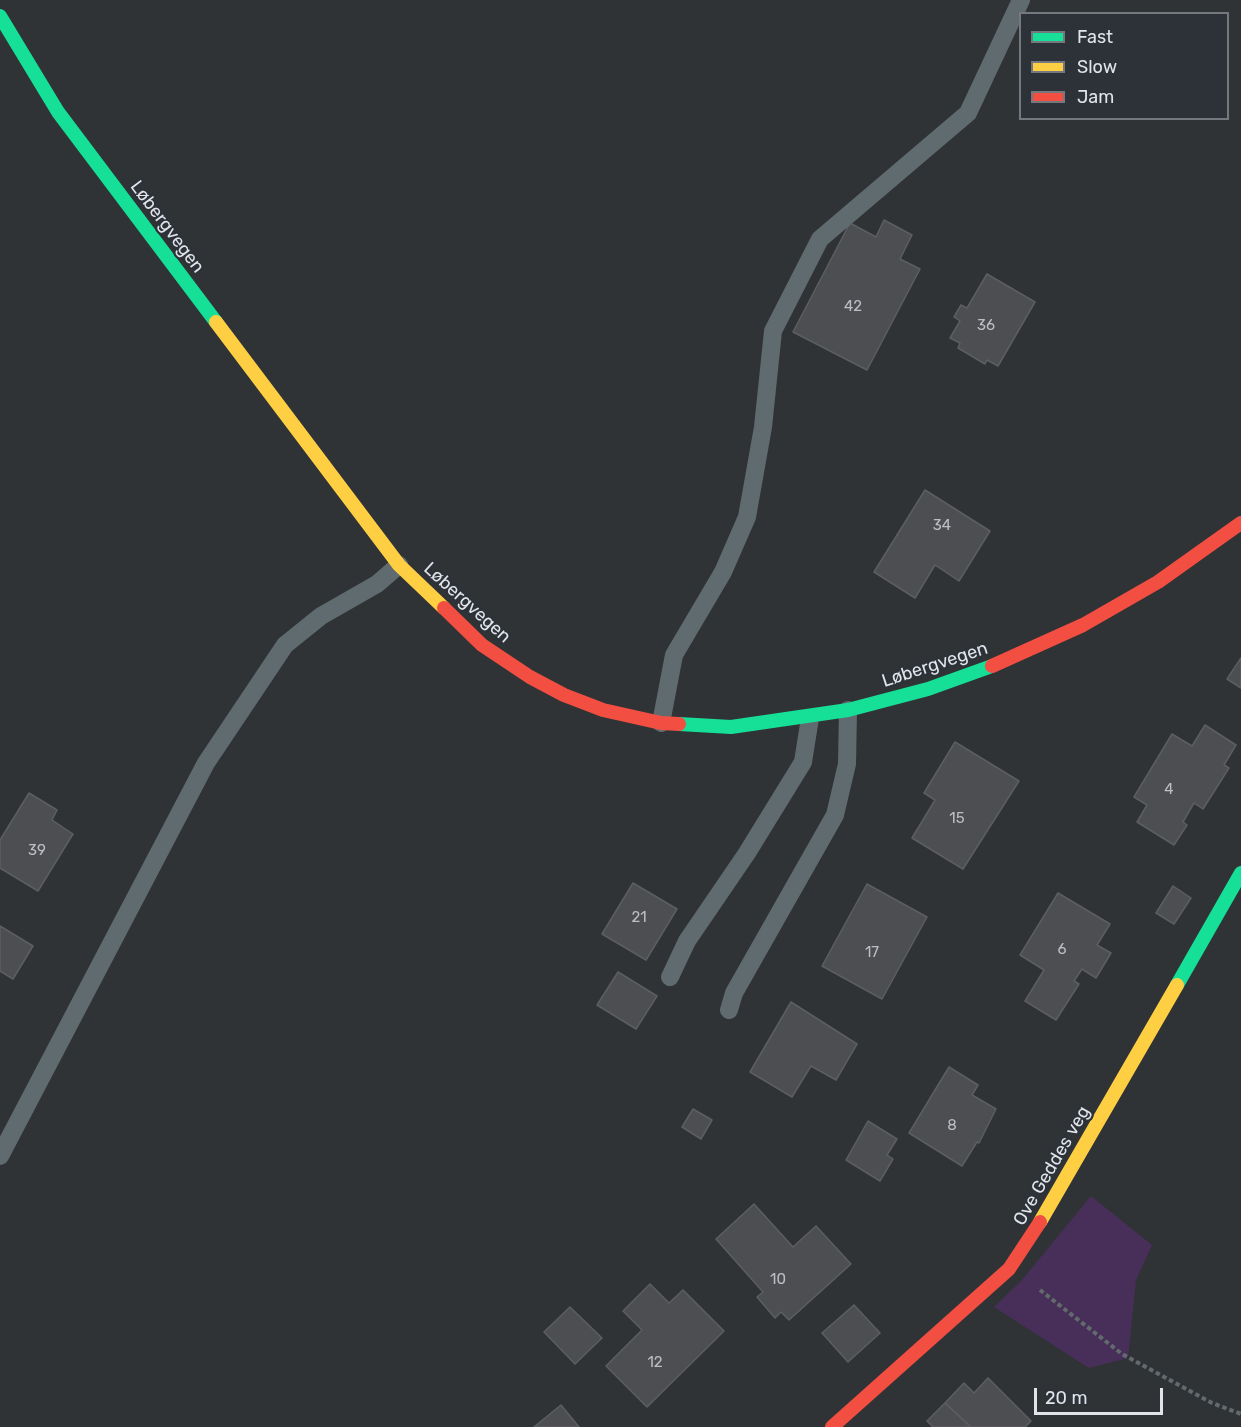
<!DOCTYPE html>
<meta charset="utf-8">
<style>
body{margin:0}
#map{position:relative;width:1241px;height:1427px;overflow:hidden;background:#303336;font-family:Rubik,sans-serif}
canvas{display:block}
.legend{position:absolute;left:1019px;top:12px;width:210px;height:108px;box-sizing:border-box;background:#2d3239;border:2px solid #75797f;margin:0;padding:8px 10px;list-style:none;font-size:18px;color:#e1e4e9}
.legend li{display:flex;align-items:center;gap:12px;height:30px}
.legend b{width:30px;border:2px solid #75797f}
.scale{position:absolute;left:1034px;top:1388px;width:129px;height:27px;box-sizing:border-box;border:3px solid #e1e4e9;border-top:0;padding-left:8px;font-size:18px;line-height:21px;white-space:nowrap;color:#e1e4e9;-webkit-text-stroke:4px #2d3239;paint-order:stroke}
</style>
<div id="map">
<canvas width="1241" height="1427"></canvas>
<ul class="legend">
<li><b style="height:8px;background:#16e098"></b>Fast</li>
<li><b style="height:8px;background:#ffcf43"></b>Slow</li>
<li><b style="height:8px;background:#f24e42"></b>Jam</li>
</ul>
<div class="scale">20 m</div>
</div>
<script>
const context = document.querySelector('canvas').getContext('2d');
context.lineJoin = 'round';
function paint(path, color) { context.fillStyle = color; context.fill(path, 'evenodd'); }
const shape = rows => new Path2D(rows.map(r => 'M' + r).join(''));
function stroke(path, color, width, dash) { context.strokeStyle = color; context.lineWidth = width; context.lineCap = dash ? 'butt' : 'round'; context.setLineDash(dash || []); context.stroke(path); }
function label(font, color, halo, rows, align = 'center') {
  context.font = font + ' Rubik,sans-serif'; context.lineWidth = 4.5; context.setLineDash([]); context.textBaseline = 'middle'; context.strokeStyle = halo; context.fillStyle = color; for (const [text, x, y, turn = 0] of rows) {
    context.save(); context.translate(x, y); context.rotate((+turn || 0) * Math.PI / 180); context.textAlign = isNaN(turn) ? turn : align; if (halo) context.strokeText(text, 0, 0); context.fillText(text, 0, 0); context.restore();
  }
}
const green = shape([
 [1091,1196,1152,1245,1136,1280,1128,1358,1089,1368,994,1307,1021,1281]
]);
const building = shape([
 [884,220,912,235,900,259,920,269,867,370,793,332,850,223,876,237,884,220],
 [987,274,1035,302,998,366,987,360,985,364,958,348,960,343,950,338,960,321,954,317,961,305,967,308,987,274],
 [925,490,990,531,959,581,935,565,915,598,874,572,925,490],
 [1241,658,1241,688,1227,679,1241,658],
 [1205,725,1236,745,1224,765,1229,768,1203,809,1194,803,1183,822,1187,825,1174,845,1137,822,1147,805,1134,797,1172,734,1192,746,1205,725],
 [955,742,1019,781,963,869,912,838,935,800,924,793,955,742],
 [29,793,57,810,52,820,73,834,38,891,0,868,0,840,29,793],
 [633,883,677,909,646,960,602,934,633,883],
 [867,884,927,917,882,999,822,966,867,884],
 [1173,886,1191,898,1174,924,1156,913,1173,886],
 [1058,893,1110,924,1097,945,1111,953,1096,978,1082,969,1074,981,1079,984,1056,1020,1025,1001,1044,970,1020,955,1058,893],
 [0,926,33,946,13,979,0,971,0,926],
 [618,972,657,996,636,1029,597,1005,618,972],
 [791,1002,857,1044,836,1080,811,1066,792,1097,750,1072,791,1002],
 [949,1067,978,1085,972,1095,996,1109,979,1143,977,1142,962,1166,909,1133,949,1067],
 [693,1109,712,1120,701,1139,682,1127,693,1109],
 [868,1121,897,1139,887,1155,893,1159,880,1181,846,1160,868,1121],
 [754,1204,793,1247,816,1226,851,1264,789,1320,781,1312,775,1318,757,1297,763,1292,716,1239,754,1204],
 [650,1284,669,1303,683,1290,724,1331,647,1407,606,1366,642,1330,623,1311,650,1284],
 [854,1305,880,1333,848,1362,822,1333,854,1305],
 [570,1307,602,1338,575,1364,544,1332,570,1307],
 [988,1378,1031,1421,1025,1427,971,1427,945,1403,964,1383,974,1393,988,1378],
 [945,1403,971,1427,933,1427,927,1421,945,1403],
 [561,1405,579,1427,534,1427,561,1405]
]);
const path = shape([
 [1040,1290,1122,1354,1212,1403,1241,1414]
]);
const lane = shape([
 [661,723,674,655,723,572,747,517,763,427,773,331,820,239,968,113,1021,0],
 [670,977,687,941,747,853,803,762,810,718],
 [729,1010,734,993,835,815,847,764,848,710],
 [0,1156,206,763,285,645,321,616,377,584,399,565]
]);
const fast = shape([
 [0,16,58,112,216,322],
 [679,724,731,727,848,710,928,689,992,666],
 [1177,985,1241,873]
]);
const slow = shape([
 [216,322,399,565,444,608],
 [1040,1222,1177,985]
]);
const jam = shape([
 [444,608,482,645,530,677,564,695,603,710,661,723,679,724],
 [992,666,1083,625,1158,582,1241,523],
 [832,1427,1009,1269,1040,1222]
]);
const numberNames = [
 ["42",853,307],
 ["36",986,326],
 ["34",942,526],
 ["4",1169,790],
 ["15",957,819],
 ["39",37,851],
 ["21",639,918],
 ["6",1062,950],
 ["17",872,953],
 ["8",952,1126],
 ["10",778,1280],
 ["12",655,1363]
];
const streetNames = [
 ["Løbergvegen",167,227,53],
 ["Løbergvegen",467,603,42],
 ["Løbergvegen",935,665,-18],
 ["Ove Geddes veg",1052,1166,-60]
];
paint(green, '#472f59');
paint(building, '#4d4e52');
stroke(building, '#5d5e61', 1.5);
stroke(path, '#636a6d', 4, [4.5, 3]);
stroke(lane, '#606b70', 18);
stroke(fast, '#16e098', 14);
stroke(slow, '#ffcf43', 14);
stroke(jam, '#f24e42', 14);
label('15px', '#bcbec3', null, numberNames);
label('18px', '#e1e4e9', '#2d3239', streetNames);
</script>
